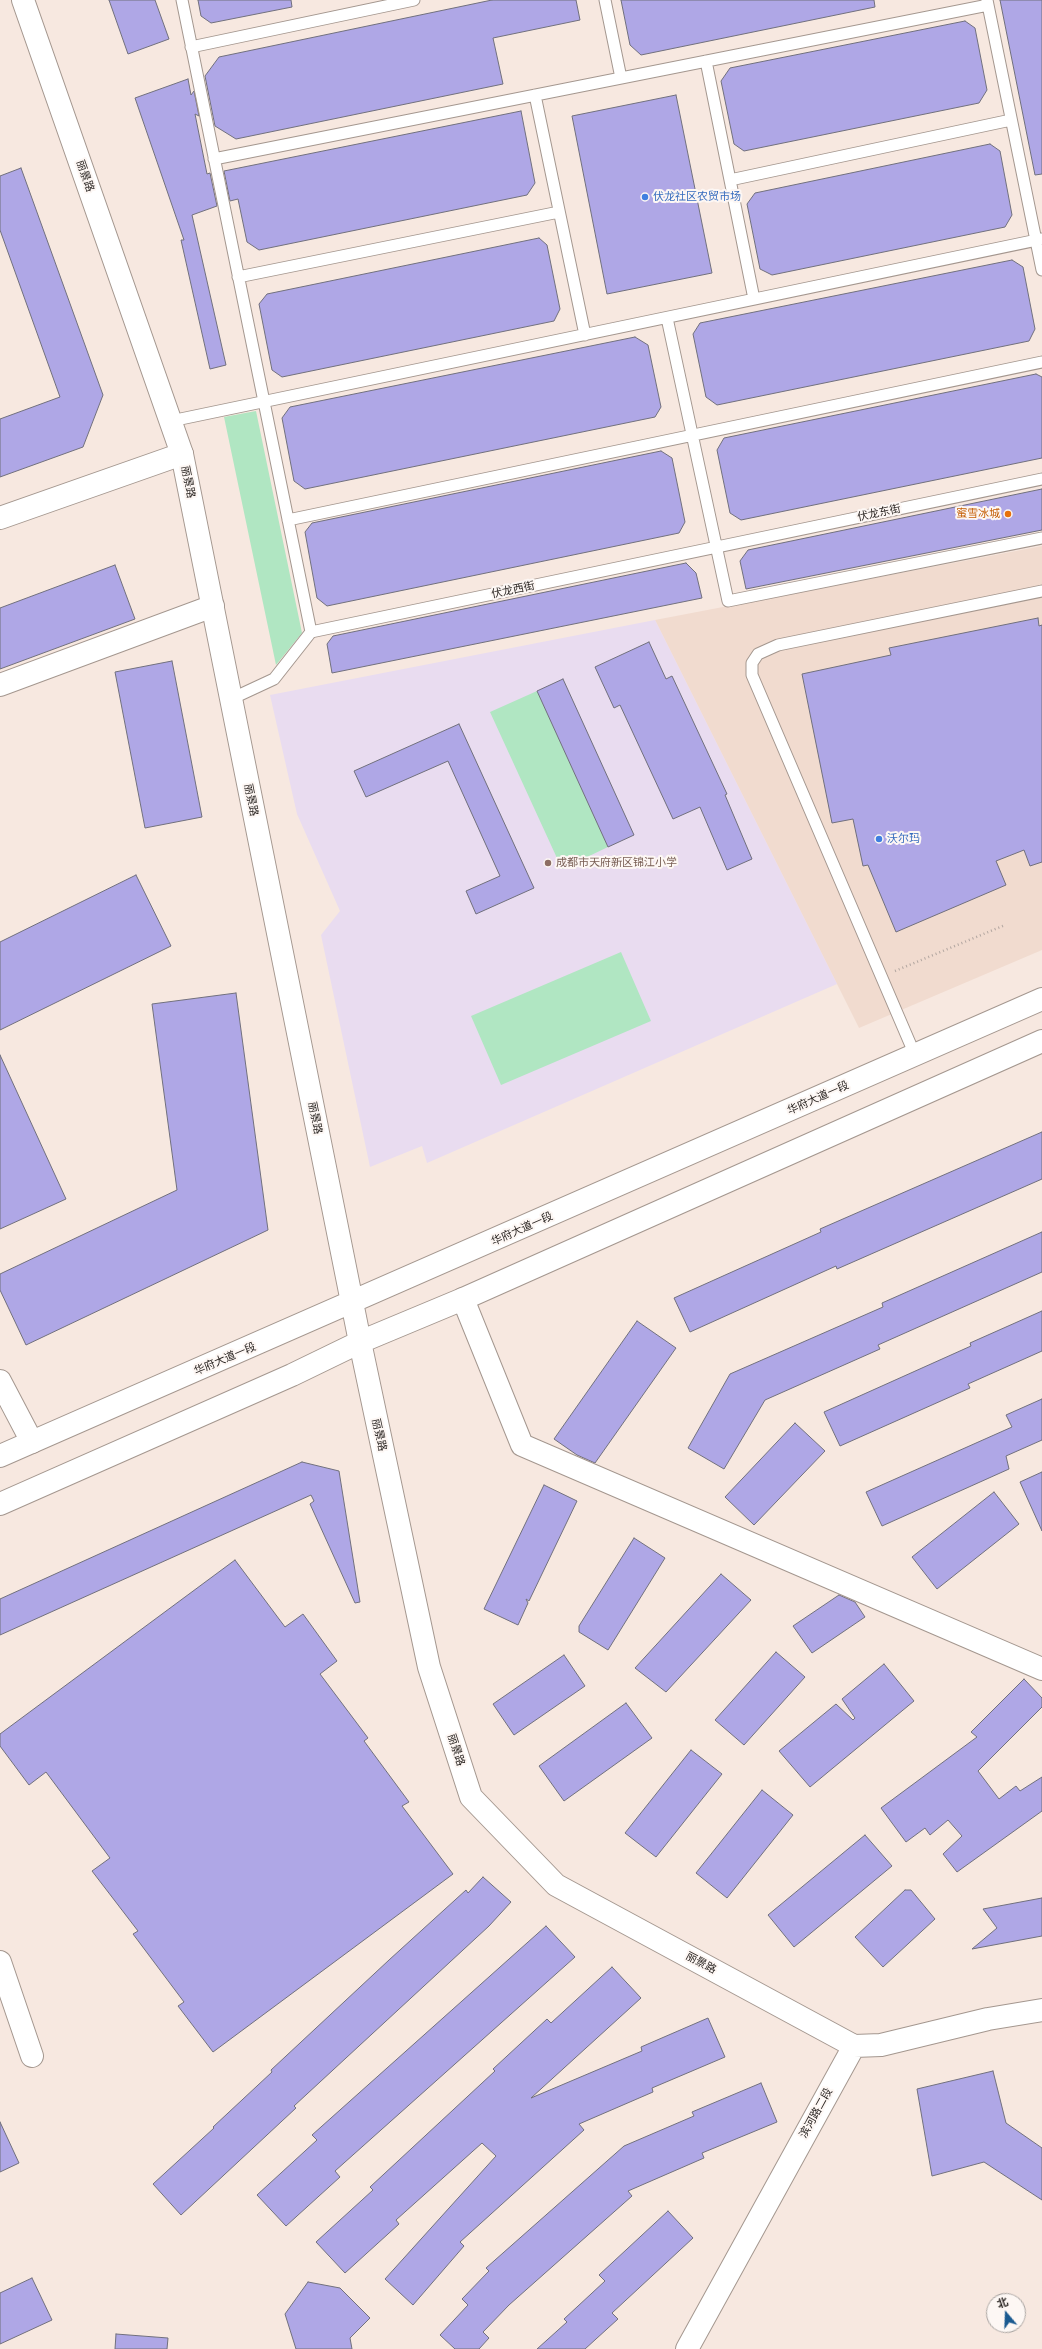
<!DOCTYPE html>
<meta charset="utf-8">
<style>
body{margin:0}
#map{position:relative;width:1042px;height:2349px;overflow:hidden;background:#f7e8e0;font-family:Quicksand,"Noto Sans SC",sans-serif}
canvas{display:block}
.north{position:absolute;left:986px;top:2293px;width:40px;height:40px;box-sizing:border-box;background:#fdf7f4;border:1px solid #a9a4a1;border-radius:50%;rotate:341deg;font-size:11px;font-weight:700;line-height:16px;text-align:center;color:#2c2724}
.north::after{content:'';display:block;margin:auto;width:14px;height:18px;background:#1b5a90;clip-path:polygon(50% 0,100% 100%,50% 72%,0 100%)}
</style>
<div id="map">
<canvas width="1042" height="2349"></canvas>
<div class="north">北</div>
</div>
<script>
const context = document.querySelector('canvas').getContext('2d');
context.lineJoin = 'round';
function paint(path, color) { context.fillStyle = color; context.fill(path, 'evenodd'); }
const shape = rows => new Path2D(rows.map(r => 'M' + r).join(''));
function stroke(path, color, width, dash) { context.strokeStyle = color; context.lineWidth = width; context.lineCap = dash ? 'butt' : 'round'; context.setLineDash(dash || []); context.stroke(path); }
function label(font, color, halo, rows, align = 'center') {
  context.font = font + ' Quicksand,"Noto Sans SC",sans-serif'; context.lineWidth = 4; context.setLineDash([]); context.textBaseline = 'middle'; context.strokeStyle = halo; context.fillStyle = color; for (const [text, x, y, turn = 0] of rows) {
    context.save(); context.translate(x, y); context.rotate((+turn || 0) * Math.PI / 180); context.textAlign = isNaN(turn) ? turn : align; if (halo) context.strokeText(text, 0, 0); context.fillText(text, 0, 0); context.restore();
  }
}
const built = shape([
 [1042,546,1042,950,859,1028,655,620]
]);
const education = shape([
 [655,620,837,984,427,1163,422,1146,370,1167,321,935,340,911,297,814,270,695]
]);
const green = shape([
 [256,411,302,633,276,665,224,417],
 [537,691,608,847,562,869,490,712],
 [621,952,651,1021,501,1085,471,1016]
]);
const building = shape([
 [109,0,155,0,169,39,128,54,109,0],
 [198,0,291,0,292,7,211,23,201,16,198,0],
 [492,0,576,0,580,20,493,38,503,84,236,139,215,126,205,76,219,57,492,0],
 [621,0,874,0,875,7,641,55,630,45,621,0],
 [1000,0,1042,0,1042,174,1035,175,1000,0],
 [965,21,975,28,987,90,979,103,744,151,734,144,721,81,730,68,965,21],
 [188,79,191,95,194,91,199,116,195,114,207,174,210,173,217,206,192,215,226,365,210,369,181,240,184,240,135,98,188,79],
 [676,95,712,273,607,294,572,116,676,95],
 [521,111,535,183,527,195,259,250,247,242,238,199,230,201,224,171,521,111],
 [990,144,1000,151,1012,215,1005,227,772,275,760,269,747,204,755,193,990,144],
 [21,168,103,395,83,447,0,477,0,419,60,397,0,230,0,176,21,168],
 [539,238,547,245,560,309,554,321,282,377,272,370,259,304,267,294,539,238],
 [1012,260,1023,267,1035,329,1029,341,717,405,706,397,693,334,700,323,1012,260],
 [635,337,648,345,661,407,655,417,305,489,294,481,282,418,290,407,635,337],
 [1036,374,1042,377,1042,458,741,520,730,513,717,450,724,438,1036,374],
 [661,451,672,458,685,522,679,533,327,606,317,598,305,532,312,523,661,451],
 [1042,489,1042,530,746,589,740,561,748,550,1042,489],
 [686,563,696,573,702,598,332,673,327,644,333,636,686,563],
 [115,565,135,619,0,669,0,608,115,565],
 [1038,618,1039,626,1042,625,1042,862,1030,866,1024,850,996,861,1006,885,896,932,868,865,863,866,853,819,832,823,802,674,891,655,889,648,1038,618],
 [649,642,666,679,672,676,727,794,725,795,752,859,727,870,700,807,673,819,620,705,614,708,595,667,649,642],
 [172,661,202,817,145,828,115,672,172,661],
 [563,679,634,835,608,847,537,691,563,679],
 [459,724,534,888,476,914,466,891,500,876,448,761,366,797,354,771,459,724],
 [136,875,171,946,0,1030,0,942,136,875],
 [236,993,268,1230,26,1345,0,1290,0,1274,177,1190,152,1004,236,993],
 [0,1055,66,1199,0,1229,0,1055],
 [1042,1132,1042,1179,837,1269,836,1266,690,1332,674,1298,821,1232,820,1229,1042,1132],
 [1042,1232,1042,1272,878,1345,880,1349,765,1400,724,1469,688,1448,730,1374,883,1307,882,1303,1042,1232],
 [1042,1311,1042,1351,968,1384,970,1388,840,1446,824,1412,971,1346,970,1343,1042,1311],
 [637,1321,676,1348,595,1463,577,1455,554,1439,637,1321],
 [1042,1399,1042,1440,1006,1456,1009,1469,882,1526,866,1492,1012,1427,1006,1415,1042,1399],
 [795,1423,825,1451,754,1525,725,1497,795,1423],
 [302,1462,339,1471,360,1602,355,1603,310,1504,314,1501,311,1495,0,1635,0,1599,302,1462],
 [1042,1472,1042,1531,1020,1482,1042,1472],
 [544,1485,577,1501,529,1601,526,1599,528,1603,518,1625,484,1609,544,1485],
 [994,1492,1019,1524,937,1589,912,1557,994,1492],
 [634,1538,665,1558,608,1650,579,1632,579,1626,634,1538],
 [235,1560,285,1627,303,1614,337,1661,320,1674,368,1738,364,1741,409,1802,402,1806,453,1874,213,2052,178,2006,184,2002,133,1934,138,1931,92,1871,110,1858,46,1772,29,1785,0,1746,0,1734,235,1560],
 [721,1574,751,1600,666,1692,635,1668,721,1574],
 [839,1595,855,1602,865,1617,812,1653,793,1626,839,1595],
 [776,1652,805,1677,744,1745,715,1720,776,1652],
 [564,1655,585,1686,514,1735,493,1704,564,1655],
 [884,1664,914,1701,810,1787,779,1751,836,1704,853,1720,855,1718,842,1699,884,1664],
 [1024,1679,1042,1698,1042,1707,978,1771,999,1799,1016,1786,1020,1791,1042,1777,1042,1811,957,1872,943,1854,962,1836,948,1820,930,1835,925,1828,906,1842,881,1808,977,1737,971,1732,1024,1679],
 [626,1703,652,1738,564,1801,539,1766,626,1703],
 [691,1750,722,1774,656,1857,625,1833,691,1750],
 [762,1790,793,1815,727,1898,696,1873,762,1790],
 [865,1835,892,1866,794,1947,768,1915,865,1835],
 [483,1877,511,1902,489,1926,294,2106,296,2108,181,2215,153,2184,214,2128,213,2127,272,2072,271,2070,389,1960,466,1890,468,1893,483,1877],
 [905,1890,911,1890,935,1919,883,1967,855,1937,905,1890],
 [1042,1898,1042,1936,972,1949,997,1928,983,1909,1042,1898],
 [546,1926,575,1957,335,2171,340,2177,286,2226,257,2195,317,2140,312,2135,546,1926],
 [612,1967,641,1998,531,2098,642,2051,641,2047,708,2018,725,2057,652,2088,653,2092,579,2124,584,2130,460,2242,464,2246,413,2305,385,2279,496,2156,482,2143,396,2220,399,2224,345,2273,316,2242,373,2190,370,2187,495,2071,493,2069,547,2019,551,2023,612,1967],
 [993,2071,1006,2123,1042,2148,1042,2200,984,2162,932,2176,917,2089,993,2071],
 [761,2083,777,2122,702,2153,704,2158,628,2191,632,2196,509,2305,483,2332,489,2338,479,2349,455,2349,440,2335,468,2305,462,2299,489,2271,486,2268,624,2146,694,2116,692,2112,761,2083],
 [0,2122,19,2163,0,2172,0,2122],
 [668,2211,693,2238,612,2313,618,2319,585,2349,537,2349,567,2322,564,2319,605,2281,599,2275,668,2211],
 [32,2278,52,2320,0,2344,0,2293,32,2278],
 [308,2282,340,2288,370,2318,350,2338,352,2349,296,2349,285,2314,308,2282],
 [116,2334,168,2338,167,2349,115,2349,116,2334]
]);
const path = shape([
 [895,971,1005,925]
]);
const lane = shape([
 [182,0,311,632,274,679,231,699],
 [605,0,621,78],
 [987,0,1042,270],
 [191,47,414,0],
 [706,61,754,299],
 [535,95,585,335],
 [214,159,988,5],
 [730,180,1011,120],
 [238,277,559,212],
 [667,318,728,601,1042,538],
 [171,421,1042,239],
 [288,520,1042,362],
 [311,632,1042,479],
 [915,1055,752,675,752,663,758,654,778,645,1042,591]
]);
const street = shape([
 [0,518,182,454],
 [0,685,213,606],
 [463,1299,522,1445,1042,1669],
 [0,1381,32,1442],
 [0,1962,32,2056]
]);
const secondary = shape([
 [23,0,182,454,360,1342,429,1667,471,1797,556,1885,854,2046],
 [0,1456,1042,999],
 [0,1504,292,1375,360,1342,463,1299,1042,1041],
 [687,2349,854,2046,881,2045,988,2019,1042,2010]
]);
const markers = [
 [645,197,4,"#3f7fe0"],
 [1008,514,4,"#e8710a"],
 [879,839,4,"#3f7fe0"],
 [548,863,4,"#8d6e63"]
];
const streetNames = [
 ["丽景路",85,176,71],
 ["丽景路",188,482,79],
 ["伏龙东街",879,513,-12],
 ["伏龙西街",513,590,-12],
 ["丽景路",251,800,79],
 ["华府大道一段",818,1098,-24],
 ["丽景路",315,1118,79],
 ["华府大道一段",522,1229,-24],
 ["华府大道一段",225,1359,-23],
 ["丽景路",379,1435,78],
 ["丽景路",456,1750,72],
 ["丽景路",701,1963,28],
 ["滨河路二段",816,2113,-61]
];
const shopNames = [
 ["伏龙社区农贸市场",653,197],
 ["沃尔玛",887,839]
];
const foodNames = [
 ["蜜雪冰城",1000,514]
];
const educationNames = [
 ["成都市天府新区锦江小学",556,863]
];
paint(built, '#f1dbcf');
paint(education, '#e9dcf0');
paint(green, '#b0e6c2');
paint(building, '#afa7e6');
stroke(building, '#71707d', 1);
stroke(lane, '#a4978f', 13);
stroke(street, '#a4978f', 24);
stroke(secondary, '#a4978f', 24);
stroke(path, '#b2a6a0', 2.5, [1, 3]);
stroke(lane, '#fff', 11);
stroke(street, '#fff', 22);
stroke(secondary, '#fff', 22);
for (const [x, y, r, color] of markers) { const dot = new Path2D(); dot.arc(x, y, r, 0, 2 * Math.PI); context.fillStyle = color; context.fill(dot); stroke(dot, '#fdf7f4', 1.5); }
label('11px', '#2c2724', '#fdf7f4', streetNames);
label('11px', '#366cbe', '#fdf7f4', shopNames, 'left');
label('11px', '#c56008', '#fdf7f4', foodNames, 'right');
label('11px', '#785e54', '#fdf7f4', educationNames, 'left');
</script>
